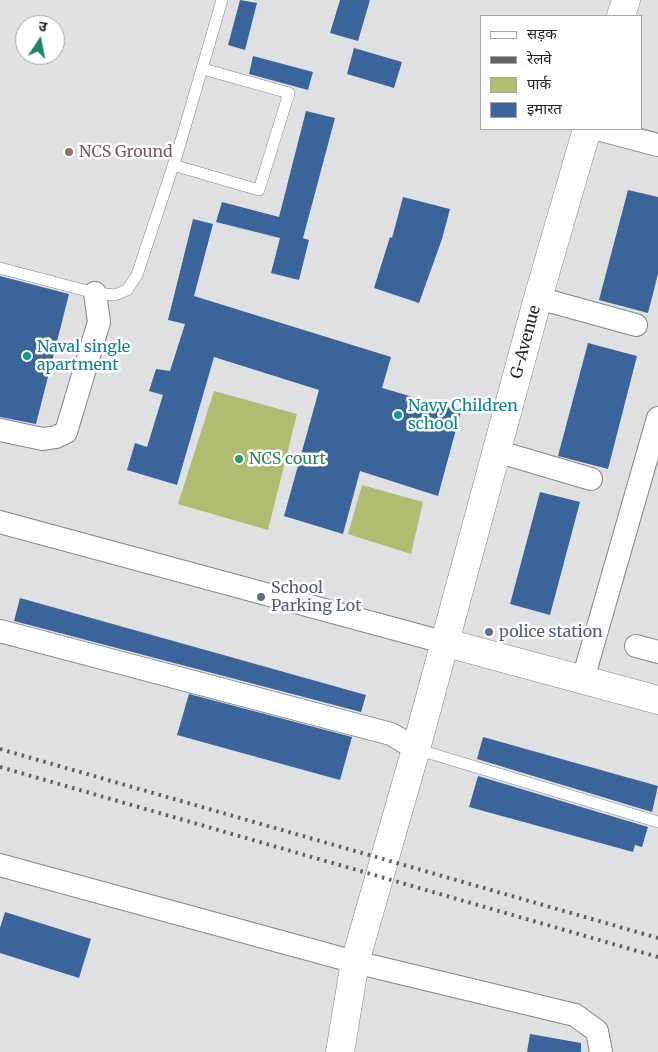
<!DOCTYPE html>
<meta charset="utf-8">
<style>
body{margin:0}
#map{position:relative;width:658px;height:1052px;overflow:hidden;background:#dfe0e2;font-family:Merriweather,"Noto Sans Devanagari",serif}
canvas{display:block}
.legend{position:absolute;left:480px;top:15px;width:162px;height:115px;box-sizing:border-box;background:#fff;border:1px solid #a5a6a6;margin:0;padding:6px 9px;list-style:none;font-size:15px;color:#1f2021}
.legend li{display:flex;align-items:center;gap:10px;height:25px}
.legend b{width:25px;border:1px solid #a5a6a6}
.north{position:absolute;left:15px;top:15px;width:50px;height:50px;box-sizing:border-box;background:#fff;border:1px solid #a5a6a6;border-radius:50%;rotate:11deg;font-size:14px;font-weight:700;line-height:20px;text-align:center;color:#1f2021}
.north::after{content:'';display:block;margin:auto;width:18px;height:22px;background:#1c845f;clip-path:polygon(50% 0,100% 100%,50% 72%,0 100%)}
</style>
<div id="map">
<canvas width="658" height="1052"></canvas>
<ul class="legend">
<li><b style="height:6px;background:#fff"></b>सड़क</li>
<li><b style="height:6px;background:#616264"></b>रेलवे</li>
<li><b style="height:14px;background:#afbc72"></b>पार्क</li>
<li><b style="height:14px;background:#3a649a"></b>इमारत</li>
</ul>
<div class="north">उ</div>
</div>
<script>
const context = document.querySelector('canvas').getContext('2d');
context.lineJoin = 'round';
function paint(path, color) { context.fillStyle = color; context.fill(path, 'evenodd'); }
const shape = rows => new Path2D(rows.map(r => 'M' + r).join(''));
function stroke(path, color, width, dash) { context.strokeStyle = color; context.lineWidth = width; context.lineCap = dash ? 'butt' : 'round'; context.setLineDash(dash || []); context.stroke(path); }
function label(font, color, halo, rows, align = 'center') {
  context.font = font + ' Merriweather,serif'; context.lineWidth = 5; context.setLineDash([]); context.textBaseline = 'middle'; context.strokeStyle = halo; context.fillStyle = color; for (const [text, x, y, turn = 0] of rows) {
    context.save(); context.translate(x, y); context.rotate((+turn || 0) * Math.PI / 180); context.textAlign = isNaN(turn) ? turn : align; if (halo) context.strokeText(text, 0, 0); context.fillText(text, 0, 0); context.restore();
  }
}
const green = shape([
 [214,391,297,414,268,530,178,504],
 [362,485,423,502,411,554,348,534]
]);
const building = shape([
 [240,0,257,3,245,50,228,45],
 [340,0,370,0,358,41,330,33],
 [354,48,402,62,394,88,347,74],
 [253,56,313,72,308,90,249,74],
 [306,111,335,118,303,238,309,240,299,280,271,273,280,238,216,222,222,202,279,217],
 [628,190,658,197,658,274,648,313,599,300],
 [403,197,450,209,442,239,419,303,374,288,390,237,392,238],
 [193,219,213,224,194,296,391,357,382,388,461,411,438,496,360,471,343,534,284,516,319,390,214,357,177,485,127,470,135,443,147,447,163,395,149,391,156,369,170,371,185,324,168,320],
 [0,276,69,294,36,424,0,417],
 [588,343,637,356,608,469,558,456],
 [540,492,580,502,550,615,510,604],
 [20,598,366,695,361,712,14,621],
 [189,694,352,737,340,780,177,735],
 [483,737,658,786,652,812,477,759],
 [478,776,648,827,642,847,635,845,633,852,469,807],
 [5,912,91,939,79,978,0,953,0,928],
 [530,1034,581,1043,581,1052,527,1052]
]);
const lane = shape([
 [173,165,259,190,289,93,203,69],
 [0,268,95,293,115,295,127,290,137,275,178,151,222,0],
 [416,749,658,822]
]);
const street = shape([
 [597,129,658,145],
 [538,298,636,325],
 [0,430,43,439,56,437,66,432,99,322,95,293],
 [496,451,591,479],
 [0,522,443,642],
 [0,631,391,734,416,749],
 [636,646,658,652],
 [583,679,658,418],
 [0,865,355,962,575,1015,597,1031,601,1052]
]);
const secondary = shape([
 [621,16,626,0],
 [443,642,658,700],
 [340,1052,355,962,416,749,538,298,587,129]
]);
const rail = shape([
 [0,749,658,938],
 [0,767,658,957]
]);
const markers = [
 [69,152,5,"#8d6e63"],
 [27,356,5,"#0f9aa8"],
 [398,415,5,"#0f9aa8"],
 [239,459,5,"#2e9e5b"],
 [261,597,5,"#5c6f8a"],
 [489,632,5,"#5c6f8a"]
];
const educationNames = [
 ["NCS Ground",79,152]
];
const streetNames = [
 ["G-Avenue",526,342,-75]
];
const cultureNames = [
 ["Naval single",37,347],
 ["apartment",37,365],
 ["Navy Children",408,406],
 ["school",408,424]
];
const leisureNames = [
 ["NCS court",249,459]
];
const serviceNames = [
 ["School",271,588],
 ["Parking Lot",271,606],
 ["police station",499,632]
];
paint(green, '#afbc72');
paint(building, '#3a649a');
stroke(lane, '#838587', 12);
stroke(street, '#838587', 24);
stroke(secondary, '#838587', 29);
stroke(lane, '#fff', 11);
stroke(street, '#fff', 22);
stroke(secondary, '#fff', 28);
stroke(rail, '#616264', 4, [2.5, 5]);
for (const [x, y, r, color] of markers) { const dot = new Path2D(); dot.arc(x, y, r, 0, 2 * Math.PI); context.fillStyle = color; context.fill(dot); stroke(dot, '#fff', 2); }
label('16px', '#785e54', '#fff', educationNames, 'left');
label('16px', '#1f2021', '#fff', streetNames);
label('16px', '#0d838f', '#fff', cultureNames, 'left');
label('16px', '#27864d', '#fff', leisureNames, 'left');
label('16px', '#4e5e75', '#fff', serviceNames, 'left');
</script>
